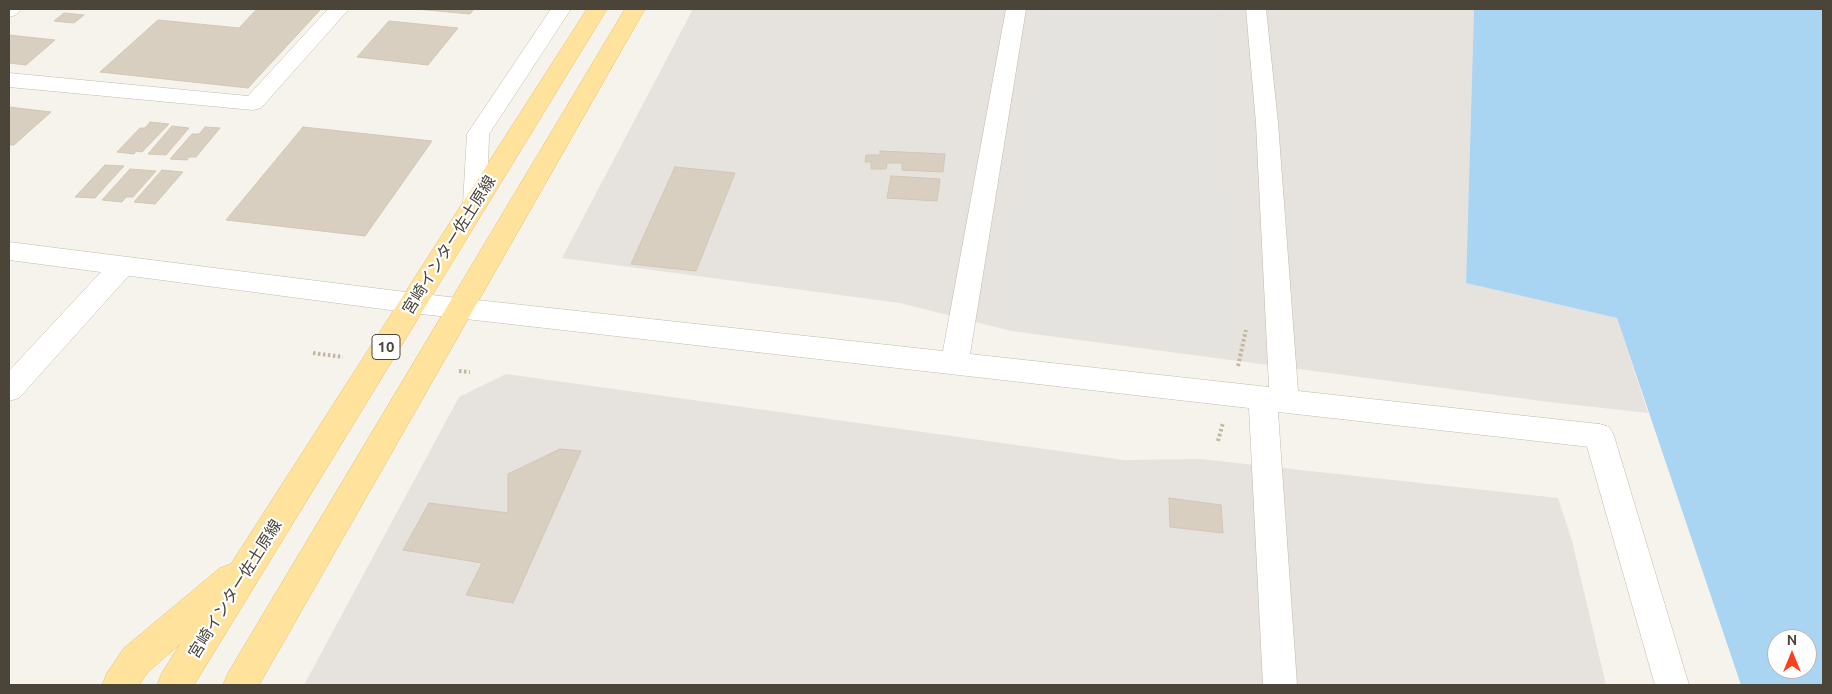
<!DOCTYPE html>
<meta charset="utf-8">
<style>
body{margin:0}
#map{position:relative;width:1832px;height:694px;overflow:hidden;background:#f6f3ec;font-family:Ubuntu,sans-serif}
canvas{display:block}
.frame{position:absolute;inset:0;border:10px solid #4b4439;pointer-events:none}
.north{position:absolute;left:1767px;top:629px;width:50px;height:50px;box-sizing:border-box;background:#fff;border:1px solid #b7b4b0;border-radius:50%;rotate:0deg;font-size:14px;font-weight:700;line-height:20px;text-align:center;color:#4b4439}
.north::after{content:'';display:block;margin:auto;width:18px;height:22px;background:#fc3f1d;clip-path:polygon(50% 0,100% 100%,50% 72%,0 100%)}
</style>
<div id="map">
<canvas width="1832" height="694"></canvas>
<div class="frame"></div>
<div class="north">N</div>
</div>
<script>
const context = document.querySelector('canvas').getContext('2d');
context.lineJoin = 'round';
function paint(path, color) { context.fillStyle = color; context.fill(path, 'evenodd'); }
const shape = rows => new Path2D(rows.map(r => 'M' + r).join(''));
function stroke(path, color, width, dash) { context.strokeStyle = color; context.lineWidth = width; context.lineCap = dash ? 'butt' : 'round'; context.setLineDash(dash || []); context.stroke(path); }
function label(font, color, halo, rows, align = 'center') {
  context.font = font + ' Ubuntu,"Noto Sans JP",sans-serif'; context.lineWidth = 4.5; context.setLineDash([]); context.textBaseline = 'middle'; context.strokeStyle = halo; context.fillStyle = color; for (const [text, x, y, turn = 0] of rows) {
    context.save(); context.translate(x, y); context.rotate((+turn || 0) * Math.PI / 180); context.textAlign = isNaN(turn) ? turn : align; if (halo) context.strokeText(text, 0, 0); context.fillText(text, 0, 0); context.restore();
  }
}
const industrial = shape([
 [693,9,1474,9,1466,283,1617,318,1648,413,1549,402,1011,331,900,303,562,258],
 [506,374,1124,460,1200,459,1558,498,1572,541,1606,685,304,685,459,397]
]);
const parking = shape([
 [1044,9,1217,9,1231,343,1216,349,1038,330,1001,304]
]);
const water = shape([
 [1474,9,1823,9,1823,685,1741,685,1617,318,1466,283],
 [1777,639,1807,639,1807,669,1777,669]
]);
const building = shape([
 [257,9,321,9,248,88,100,72,158,20,239,28,257,9],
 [416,9,474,9,470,14,416,9],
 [64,13,84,15,74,23,54,21,64,13],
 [389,21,458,28,428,65,357,57,389,21],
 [9,35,55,40,26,65,9,63,9,35],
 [9,107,51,112,14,145,9,145,9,107],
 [150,122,169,124,142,152,136,151,134,154,117,152,140,128,145,128,150,122],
 [172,126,189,128,166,155,148,154,172,126],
 [205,127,220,128,196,157,189,157,187,160,170,159,192,134,199,134,205,127],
 [303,127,432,141,365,236,226,220,303,127],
 [880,151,945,154,943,172,902,170,902,163,887,163,886,169,871,169,871,162,865,162,866,155,880,155,880,151],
 [105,165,124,166,95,198,75,197,105,165],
 [675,167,735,173,696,271,631,264,675,167],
 [130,169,156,171,133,197,126,197,122,202,102,200,130,169],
 [162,170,183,172,155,204,134,202,162,170],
 [891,176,940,179,937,201,887,198,891,176],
 [560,449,581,451,513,603,466,595,482,563,403,550,429,503,508,513,508,474,560,449],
 [1169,498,1221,505,1223,533,1170,527,1169,498]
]);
const path = shape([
 [313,353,343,357],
 [1238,366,1246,330],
 [459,371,470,372],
 [1218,441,1223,423]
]);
const minor = shape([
 [9,9,21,9,16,15,9,17,9,9],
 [328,9,349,9,261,108,253,110,9,87,9,73,248,96,328,9],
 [551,9,571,9,489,134,487,204,484,210,475,212,466,210,463,204,467,134,551,9],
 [122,257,131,259,135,266,131,273,19,398,9,401,9,371,113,259,122,257],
 [1599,424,1609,427,1614,436,1689,685,1655,685,1584,436,1589,427,1599,424]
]);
const tertiary = shape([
 [1006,9,1026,9,970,354,1269,387,1256,123,1246,9,1266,9,1278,123,1298,391,1599,424,1609,427,1614,436,1609,445,1599,448,1278,412,1297,685,1263,685,1249,408,413,313,9,260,9,242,413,293,943,351,1006,9]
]);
const primary = shape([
 [587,9,607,9,194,685,157,685,162,673,180,644,148,672,139,685,102,685,107,673,124,648,220,568,231,564,587,9],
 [625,9,645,9,259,685,223,685,228,673,625,9]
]);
const shields = [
 [386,347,28]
];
const shieldNames = [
 ["10",386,347]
];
const streetNames = [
 ["宮崎インター佐土原線",449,245,-58],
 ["宮崎インター佐土原線",235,589,-58]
];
paint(industrial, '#e6e2dd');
paint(parking, '#e5e3e0');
paint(water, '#a9d4f2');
paint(building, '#d8cfc1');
stroke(building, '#d3c7b4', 1);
stroke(minor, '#c2bbae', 1);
stroke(tertiary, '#c2bbae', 1);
stroke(primary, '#e6c16a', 1);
stroke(path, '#c4b79f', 4, [2.5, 2.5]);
paint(minor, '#fff');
paint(tertiary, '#fff');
paint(primary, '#ffe39c');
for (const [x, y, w] of shields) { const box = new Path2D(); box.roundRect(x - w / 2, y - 12.5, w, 25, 4); context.fillStyle = '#fff'; context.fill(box); stroke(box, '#4b4439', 1); }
label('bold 15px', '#4b4439', null, shieldNames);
label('16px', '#4b4439', '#fff', streetNames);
</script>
